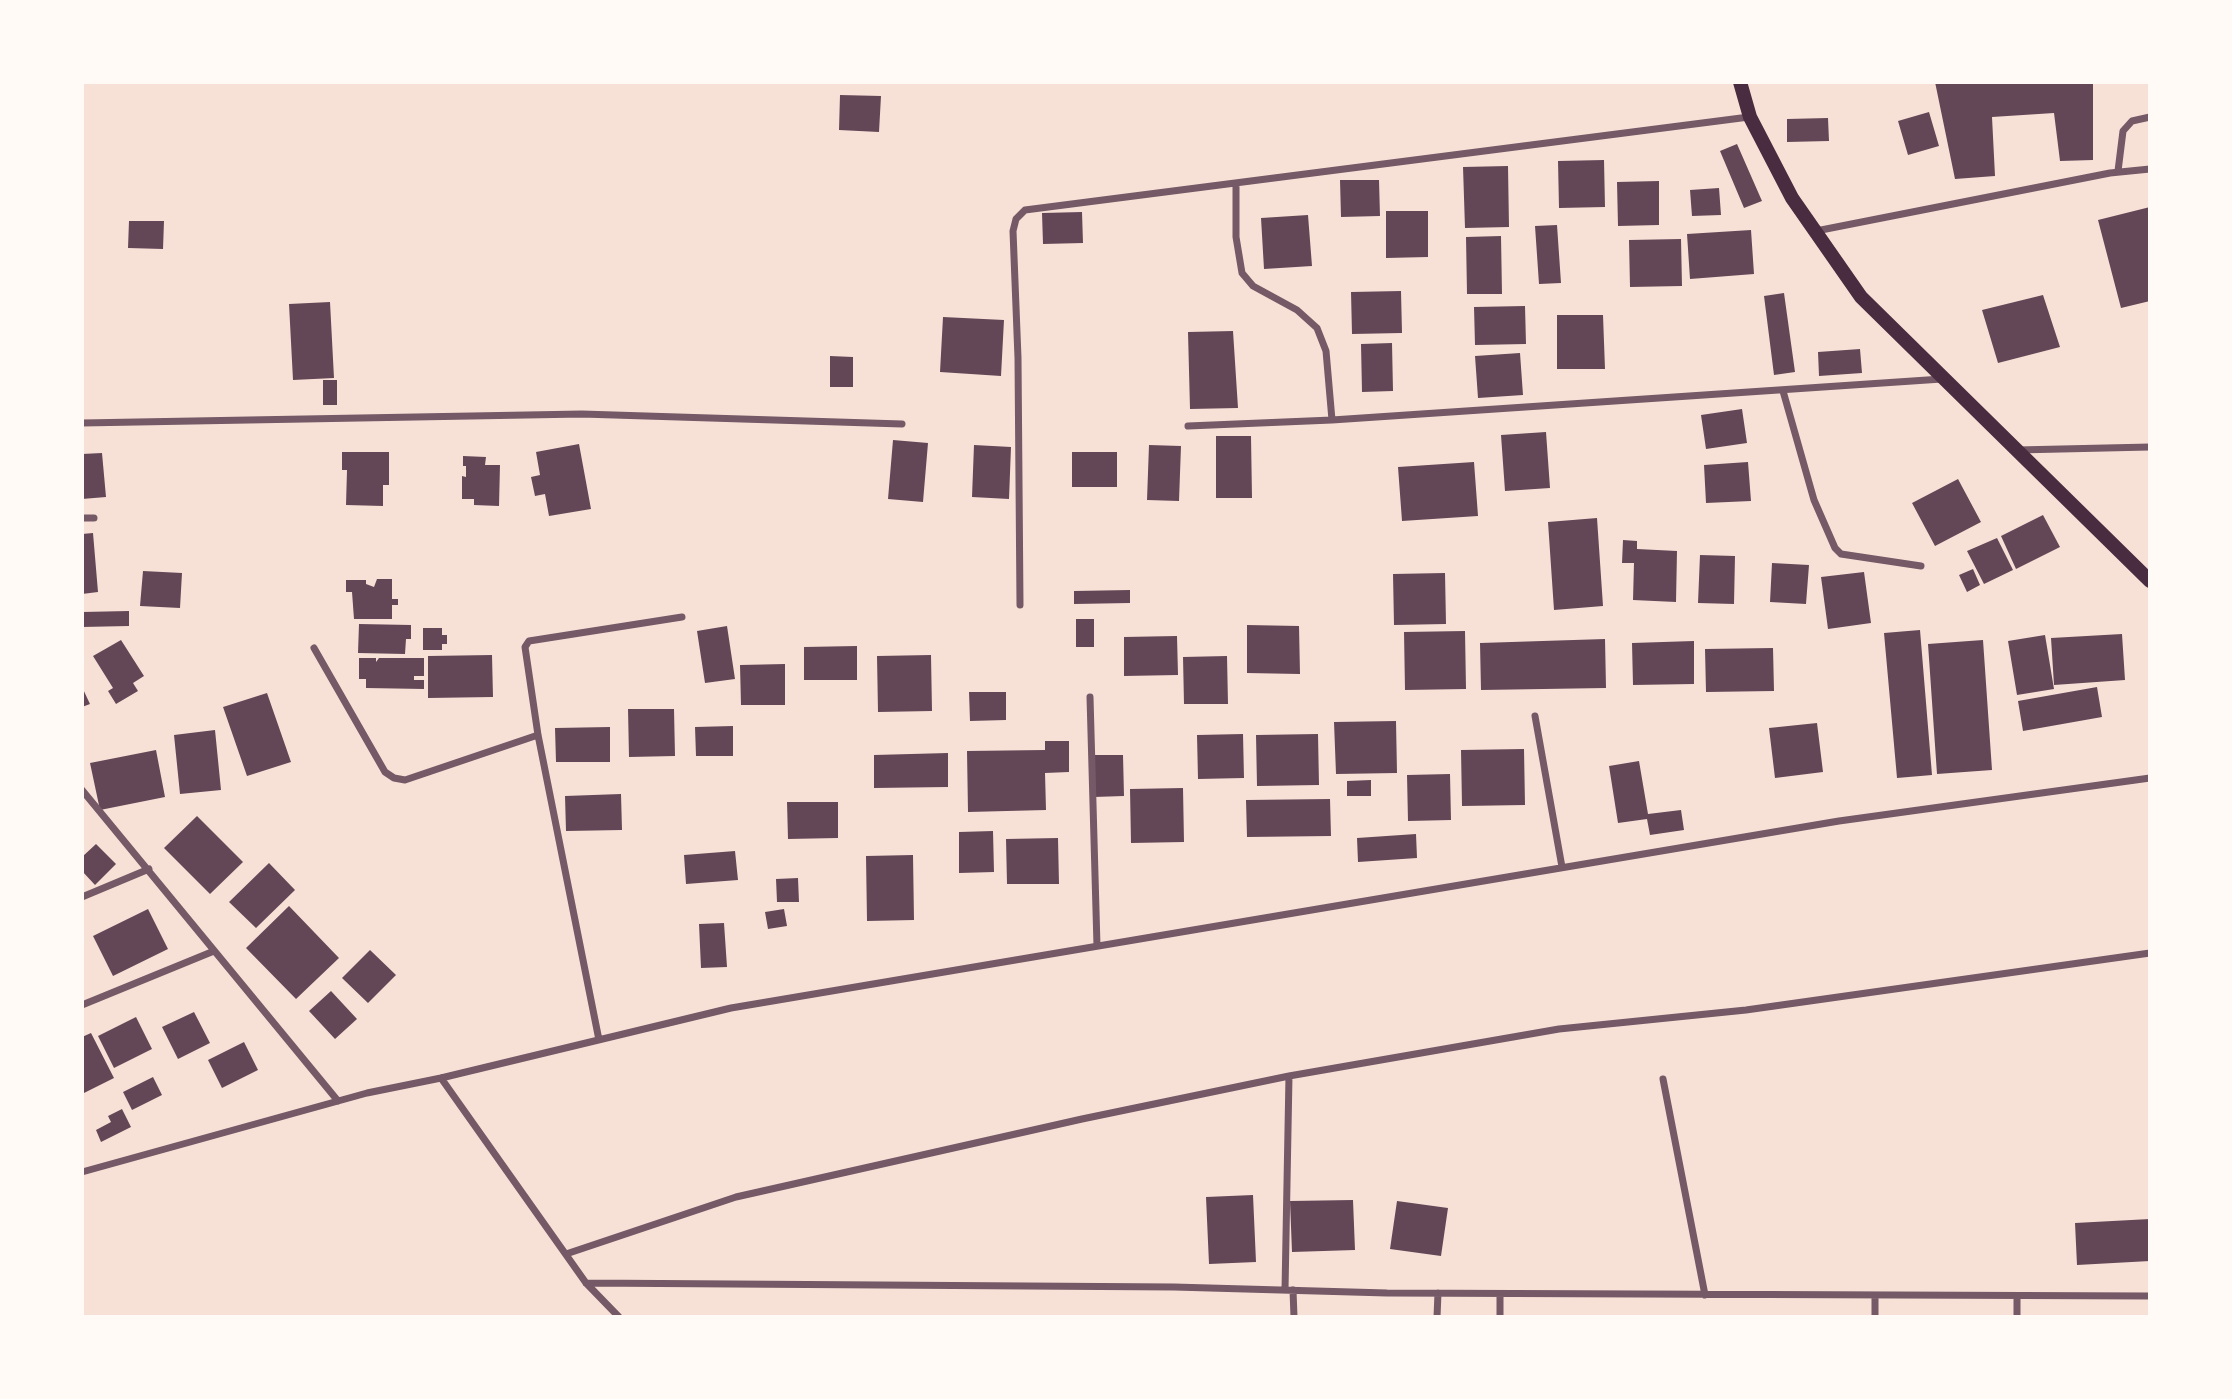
<!DOCTYPE html>
<style>
body{margin:0}
#map{position:relative;width:2232px;height:1399px;overflow:hidden;background:#f7e1d7;font-family:"Exo 2",sans-serif}
canvas{display:block}
.frame{position:absolute;inset:0;border:84px solid #fffaf5;pointer-events:none}
</style>
<div id="map">
<canvas width="2232" height="1399"></canvas>
<div class="frame"></div>
</div>
<script>
const context = document.querySelector('canvas').getContext('2d');
context.lineJoin = 'round';
function paint(path, color) { context.fillStyle = color; context.fill(path, 'evenodd'); }
const shape = rows => new Path2D(rows.map(r => 'M' + r).join(''));
function stroke(path, color, width, dash) { context.strokeStyle = color; context.lineWidth = width; context.lineCap = dash ? 'butt' : 'round'; context.setLineDash(dash || []); context.stroke(path); }
const building = shape([
 [1935,82,2093,82,2093,160,2060,161,2054,113,1992,117,1995,176,1955,179],
 [840,95,881,96,879,132,839,130],
 [1929,112,1939,146,1908,155,1898,121],
 [1828,118,1829,141,1787,142,1787,119],
 [1737,144,1762,201,1744,208,1720,151],
 [1604,160,1605,207,1559,208,1558,161],
 [1508,166,1509,227,1465,228,1463,167],
 [1340,180,1379,180,1380,216,1341,217],
 [1659,181,1659,225,1618,226,1617,182],
 [1719,188,1721,215,1692,216,1690,190],
 [2150,207,2150,301,2121,308,2098,220],
 [1386,211,1428,211,1428,257,1386,258],
 [1082,212,1083,243,1043,244,1042,213],
 [1308,215,1312,266,1264,269,1261,218],
 [129,221,164,221,163,249,128,248],
 [1557,225,1561,283,1539,284,1535,226],
 [1751,230,1754,274,1690,279,1687,234],
 [1501,236,1502,294,1467,294,1466,237],
 [1681,239,1682,286,1630,287,1629,240],
 [1401,291,1402,333,1352,334,1351,292],
 [1784,293,1795,372,1774,375,1764,296],
 [2043,295,2060,347,1998,363,1982,310],
 [330,302,334,378,293,380,289,304],
 [1525,306,1526,344,1475,345,1474,307],
 [1557,315,1603,315,1605,369,1557,369],
 [943,317,1004,320,1001,376,940,372],
 [1233,331,1238,408,1190,409,1188,332],
 [1392,343,1393,391,1362,392,1361,344],
 [1860,349,1862,373,1819,376,1818,352],
 [1520,353,1523,395,1478,398,1475,356],
 [830,356,853,357,853,387,830,387],
 [323,380,337,380,337,405,323,405],
 [1742,409,1747,443,1706,449,1701,415],
 [1546,432,1550,488,1505,491,1501,435],
 [1216,436,1251,436,1252,498,1216,498],
 [893,440,928,443,923,502,888,499],
 [579,444,591,509,549,516,545,494,535,496,531,477,540,475,536,452],
 [974,445,1011,447,1009,499,972,497],
 [1149,445,1181,446,1179,501,1147,500],
 [342,452,389,452,389,485,383,485,383,506,346,505,347,470,342,470],
 [1072,452,1117,452,1117,487,1072,487],
 [102,453,106,497,82,499,82,454],
 [463,456,486,457,485,465,500,465,499,506,474,505,474,499,462,499,462,476,466,477,466,466,463,466],
 [1474,462,1478,516,1402,521,1398,467],
 [1748,462,1751,501,1706,503,1704,465],
 [1958,479,1981,522,1935,546,1912,503],
 [2043,515,2060,547,2016,569,2001,536],
 [1597,518,1603,606,1554,610,1548,522],
 [93,533,98,592,82,594,82,534],
 [1997,538,2013,570,1984,584,1967,551],
 [1623,540,1637,541,1637,549,1677,551,1676,602,1633,600,1634,563,1622,563],
 [1700,555,1735,556,1734,604,1698,603],
 [1772,563,1809,565,1806,604,1770,602],
 [1973,569,1980,585,1967,592,1959,575],
 [143,571,182,573,180,608,140,606],
 [1864,572,1871,623,1828,629,1821,577],
 [1445,573,1446,624,1394,625,1393,574],
 [377,579,392,579,392,599,398,599,398,605,392,605,392,619,354,619,352,592,346,592,346,580,366,580,366,584,374,587],
 [1130,590,1130,603,1074,604,1074,591],
 [129,611,129,626,82,627,82,612],
 [1076,619,1094,619,1094,647,1076,647],
 [359,624,411,625,411,639,406,639,405,654,358,653],
 [1247,625,1299,626,1300,674,1247,673],
 [727,626,735,679,705,683,697,631],
 [423,628,442,628,442,635,447,635,447,644,442,644,442,650,423,650],
 [1920,630,1932,775,1897,778,1884,633],
 [1465,631,1466,689,1405,690,1404,632],
 [2122,634,2125,680,2054,685,2051,638],
 [2045,635,2054,689,2017,695,2008,641],
 [1177,636,1178,675,1124,676,1124,637],
 [1605,639,1606,688,1481,690,1480,643],
 [121,640,144,676,133,683,138,691,116,704,108,691,113,688,93,656],
 [1983,640,1992,770,1937,774,1928,644],
 [1694,641,1694,684,1633,685,1632,643],
 [857,646,857,680,804,680,804,647],
 [1773,648,1774,691,1706,692,1705,649],
 [492,655,493,697,428,698,428,656],
 [931,655,932,711,878,712,877,656],
 [1227,656,1228,704,1184,704,1183,657],
 [359,658,376,658,376,662,379,658,424,658,424,676,414,676,414,680,424,680,424,689,366,688,366,679,359,679],
 [785,664,785,705,741,705,740,665],
 [82,687,90,704,82,707],
 [2097,687,2102,717,2023,731,2018,701],
 [969,692,1006,692,1006,720,970,721],
 [267,693,291,762,247,776,223,707],
 [628,709,674,709,675,756,629,757],
 [1396,721,1397,773,1336,774,1334,722],
 [1817,723,1823,772,1775,778,1769,728],
 [733,726,733,756,696,756,695,727],
 [610,727,610,762,556,762,555,728],
 [215,730,221,790,180,794,174,735],
 [1243,734,1244,778,1198,779,1197,735],
 [1318,734,1319,785,1257,786,1256,735],
 [1045,741,1069,741,1069,772,1045,773,1046,810,968,812,967,751,1045,750],
 [1524,749,1525,805,1462,806,1461,750],
 [156,750,165,797,100,810,90,763],
 [948,753,948,787,874,788,874,755],
 [1093,755,1123,755,1124,796,1094,797],
 [1639,761,1648,814,1681,810,1684,830,1650,835,1647,819,1618,823,1609,766],
 [1450,774,1451,820,1408,821,1407,775],
 [1371,780,1371,796,1347,796,1347,781],
 [1183,788,1184,842,1131,843,1130,789],
 [621,794,622,830,566,831,565,796],
 [1330,799,1331,836,1247,837,1246,800],
 [787,802,838,802,838,838,788,839],
 [197,816,243,862,210,894,164,848],
 [993,831,994,872,959,873,959,832],
 [1416,834,1417,858,1358,862,1357,838],
 [1058,838,1059,884,1007,884,1006,839],
 [96,844,116,864,95,885,82,871,82,857],
 [735,851,738,880,686,884,684,855],
 [913,855,914,920,867,921,866,856],
 [269,863,295,890,256,928,229,902],
 [798,878,799,902,777,902,776,879],
 [289,906,339,958,296,999,246,948],
 [148,909,168,949,113,976,93,936],
 [784,909,787,926,768,929,765,912],
 [724,923,727,967,701,968,699,924],
 [370,950,396,975,368,1003,342,978],
 [331,991,357,1019,335,1039,309,1011],
 [194,1012,210,1043,178,1059,162,1027],
 [136,1017,152,1049,114,1068,98,1036],
 [91,1033,114,1078,82,1094,82,1037],
 [244,1042,258,1070,222,1088,208,1060],
 [153,1077,162,1095,132,1110,123,1092],
 [122,1109,131,1127,101,1142,96,1130,111,1122,108,1116],
 [1253,1195,1256,1262,1209,1264,1206,1197],
 [1353,1200,1355,1250,1292,1252,1290,1201],
 [1397,1201,1448,1208,1441,1256,1390,1249],
 [2150,1219,2150,1261,2077,1265,2075,1223]
]);
const minor = shape([
 [2118,171,2123,131,2132,121,2150,117],
 [1236,184,1236,237,1242,273,1253,286,1297,310,1317,328,1326,351,1332,420,1942,379],
 [1816,231,2110,173,2150,169],
 [1783,391,1814,500,1835,548,1841,554,1921,566],
 [82,423,582,414,902,424],
 [1188,426,1332,420],
 [2017,450,2150,447],
 [82,518,94,518],
 [1020,605,1018,358,1013,231,1016,219,1025,210,1749,117],
 [314,648,385,772,394,778,405,780,538,735],
 [1090,697,1097,946],
 [1535,716,1562,867],
 [82,790,338,1101],
 [82,897,149,869],
 [82,1005,214,951],
 [599,1040,538,735,525,647,529,641,682,617],
 [441,1078,586,1283,619,1317],
 [1663,1079,1705,1295],
 [82,1172,367,1093,441,1078,731,1008,1839,821,2150,778],
 [566,1254,736,1197,1082,1119,1289,1076,1559,1029,1746,1010,2150,953],
 [586,1283,1174,1287,1387,1293,2150,1296],
 [1285,1290,1289,1076],
 [1293,1290,1294,1317],
 [1500,1294,1500,1317],
 [1875,1295,1875,1317],
 [2017,1296,2017,1317],
 [1437,1317,1438,1293]
]);
const secondary = shape([
 [1740,82,1750,117,1792,198,1861,297,2150,581]
]);
paint(building, '#644757');
stroke(minor, '#755966', 7);
stroke(secondary, '#4a2c40', 14);
</script>
